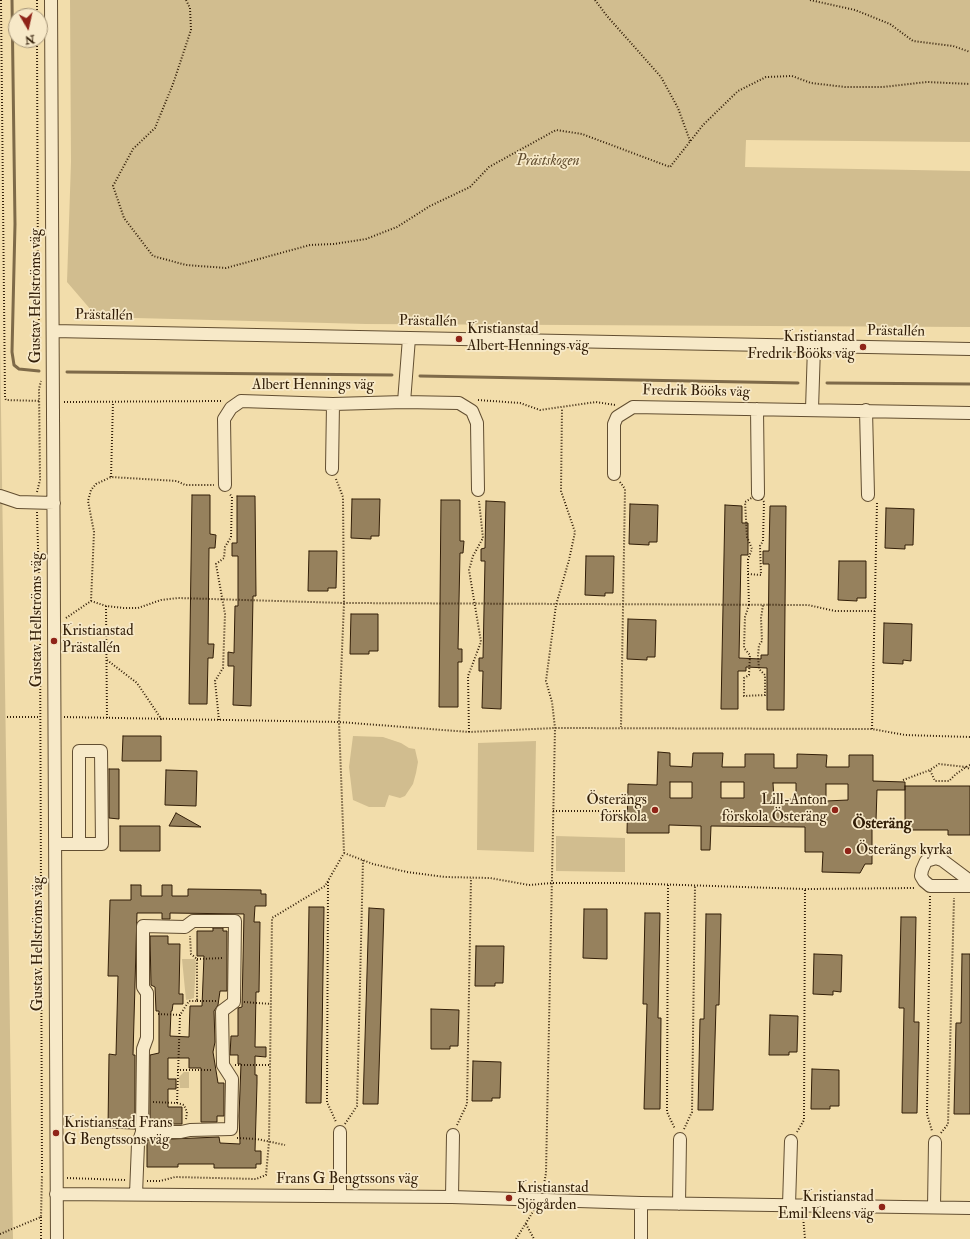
<!DOCTYPE html>
<meta charset="utf-8">
<style>
body{margin:0}
#map{position:relative;width:970px;height:1239px;overflow:hidden;background:#f2ddab;font-family:"IM FELL Double Pica",serif}
canvas{display:block}
.north{position:absolute;left:8px;top:8px;width:40px;height:40px;box-sizing:border-box;background:#f7e9c8;border:1px solid #a8987b;border-radius:50%;rotate:171deg;font-size:11px;font-weight:700;line-height:16px;text-align:center;color:#321e08}
.north::after{content:'';display:block;margin:auto;width:14px;height:18px;background:#8f2418;clip-path:polygon(50% 0,100% 100%,50% 72%,0 100%)}
</style>
<div id="map">
<canvas width="970" height="1239"></canvas>
<div class="north">N</div>
</div>
<script>
const context = document.querySelector('canvas').getContext('2d');
context.lineJoin = 'round';
function paint(path, color) { context.fillStyle = color; context.fill(path, 'evenodd'); }
const shape = rows => new Path2D(rows.map(r => 'M' + r).join(''));
function stroke(path, color, width, dash) { context.strokeStyle = color; context.lineWidth = width; context.lineCap = dash ? 'butt' : 'round'; context.setLineDash(dash || []); context.stroke(path); }
function label(font, color, halo, rows, align = 'center') {
  context.font = font + ' "IM FELL Double Pica",serif'; context.lineWidth = 3.5; context.setLineDash([]); context.textBaseline = 'middle'; context.strokeStyle = halo; context.fillStyle = color; for (const [text, x, y, turn = 0] of rows) {
    context.save(); context.translate(x, y); context.rotate((+turn || 0) * Math.PI / 180); context.textAlign = isNaN(turn) ? turn : align; if (halo) context.strokeText(text, 0, 0); context.fillText(text, 0, 0); context.restore();
  }
}
const green = shape([
 [70,0,970,0,970,142,746,140,745,167,970,171,970,327,366,324,97,317,67,282,71,162],
 [0,340,13,1239,0,1239],
 [353,736,383,737,401,743,409,748,415,749,418,762,416,773,413,784,405,796,400,798,389,795,385,807,369,807,353,800,349,767],
 [536,741,534,852,477,850,478,743],
 [556,836,625,838,625,872,556,871],
 [182,959,195,959,196,963,194,998,191,999,186,1000],
 [184,1072,189,1072,189,1088,180,1088,179,1077]
]);
const stream = shape([
 [12,0,15,224,12,352,14,365,19,369,39,371],
 [67,372,392,375],
 [420,376,798,383],
 [827,383,970,384]
]);
const building = shape([
 [192,495,210,495,210,534,216,535,215,548,209,548,208,644,214,644,213,658,208,658,207,704,189,704,192,495],
 [237,496,255,496,256,596,253,596,251,706,233,705,234,666,228,666,228,652,234,653,235,606,238,606,238,556,232,556,232,543,237,543,237,496],
 [352,499,380,499,379,536,371,536,371,539,351,538,352,499],
 [441,500,460,500,460,541,464,541,463,553,460,553,458,649,462,649,462,662,458,662,458,707,439,707,441,500],
 [486,501,505,502,501,709,482,708,483,671,479,671,479,658,483,658,485,561,481,561,481,549,485,548,486,501],
 [630,504,658,505,657,542,649,542,649,545,629,544,630,504],
 [725,505,742,506,742,523,748,523,748,555,741,555,739,658,761,659,761,655,768,655,769,564,763,564,763,551,769,551,770,506,786,506,784,710,767,710,767,668,746,667,746,671,738,671,738,709,721,709,725,505],
 [886,508,914,509,913,545,905,545,905,549,885,548,886,508],
 [309,551,337,551,336,588,328,588,328,591,308,591,309,551],
 [586,556,614,556,613,593,605,593,605,596,585,595,586,556],
 [839,561,866,561,866,598,857,598,857,601,838,600,839,561],
 [351,614,378,614,378,651,369,651,369,654,350,654,351,614],
 [628,619,656,620,655,657,647,657,647,660,627,659,628,619],
 [884,623,912,624,911,661,903,660,903,664,883,663,884,623],
 [123,736,161,736,161,761,122,761,123,736],
 [658,752,670,753,670,766,692,767,693,753,723,753,722,767,745,767,745,754,774,754,774,768,797,768,797,754,827,755,826,767,849,767,849,755,873,755,873,781,905,782,905,790,877,790,876,821,872,821,872,864,865,864,860,873,822,872,823,852,805,852,805,827,711,826,710,850,701,850,701,826,669,825,669,833,627,833,628,784,657,785,658,752],
 [670,782,692,782,692,798,670,798,670,782],
 [721,782,744,782,744,798,721,798,721,782],
 [773,783,796,783,796,799,774,800,773,783],
 [826,784,848,784,848,800,826,801,826,784],
 [109,769,119,769,119,819,109,818,109,769],
 [166,770,197,771,196,806,165,805,166,770],
 [905,786,970,786,970,835,948,835,948,830,905,830,905,786],
 [176,813,201,827,169,826,176,813],
 [120,826,160,826,160,851,120,851,120,826],
 [131,885,141,885,141,896,162,896,162,885,172,885,172,896,188,896,188,889,261,890,261,894,266,894,266,906,255,906,254,922,260,922,259,992,256,992,255,1047,266,1047,266,1057,255,1056,255,1075,257,1075,257,1083,255,1151,261,1151,261,1164,256,1164,256,1168,214,1168,214,1164,178,1164,178,1167,147,1167,147,1140,219,1137,220,1143,240,1144,239,1116,241,1064,238,1064,238,1055,230,1055,231,1036,238,1036,238,1008,242,1007,244,914,170,913,170,919,162,919,162,913,137,913,133,1055,135,1055,135,1129,108,1128,109,1054,116,1055,118,976,108,976,110,900,131,900,131,885],
 [309,907,324,907,321,1103,306,1103,309,907],
 [369,908,384,909,378,1104,363,1104,369,908],
 [584,909,607,909,607,959,583,958,584,909],
 [645,913,660,913,658,1018,661,1018,660,1109,644,1109,647,1004,643,1004,645,913],
 [706,914,721,914,719,1005,716,1005,713,1110,698,1110,700,1019,704,1019,706,914],
 [901,917,916,917,914,1022,919,1022,917,1113,902,1113,904,1008,899,1008,901,917],
 [213,928,223,928,223,931,227,931,227,991,220,991,218,1005,214,1011,215,1042,213,1052,218,1083,224,1083,224,1116,217,1116,217,1122,201,1122,201,1068,189,1068,189,1058,168,1058,168,1079,176,1079,176,1089,168,1089,168,1107,182,1107,182,1124,150,1124,150,1055,159,1053,159,1011,156,1011,155,987,151,985,150,936,168,936,168,944,180,944,179,994,183,994,183,1004,173,1004,172,1011,171,1011,170,1036,189,1037,190,1006,202,1006,204,956,197,956,197,931,213,931,213,928],
 [476,946,504,946,503,983,495,983,495,986,475,986,476,946],
 [814,954,842,955,841,992,833,991,833,995,813,994,814,954],
 [962,954,970,954,970,1114,954,1114,956,1023,961,1023,962,954],
 [431,1009,459,1010,458,1046,450,1046,450,1049,431,1049,431,1009],
 [770,1015,798,1016,797,1052,789,1052,789,1055,769,1055,770,1015],
 [473,1061,501,1062,500,1098,492,1098,492,1101,472,1101,473,1061],
 [812,1069,839,1070,839,1106,830,1106,830,1109,811,1109,812,1069]
]);
const path = shape([
 [1,0,5,398,6,400,40,401],
 [37,0,37,16],
 [186,0,190,8,191,30,173,84,155,128,133,149,113,186,124,218,153,256,186,265,226,268,310,245,334,244,366,239,397,227,430,206,470,187,489,167,556,130,582,134,670,167,703,125,738,91,766,77,792,76,811,83,845,87,883,87,927,82,970,84],
 [595,0,607,16,661,77,678,108,690,141],
 [810,0,855,10,890,24,913,41,953,46,970,52],
 [37,40,38,290,40,357],
 [478,400,520,403,540,410,596,402,615,405],
 [64,402,222,401],
 [111,477,113,402],
 [620,482,625,489,621,727],
 [37,492,40,480,39,389,41,381],
 [758,494,764,502,763,541,760,546,761,575,748,574,748,559,752,549,747,537,745,502,758,494],
 [37,512,40,620,42,1175],
 [748,574,749,605],
 [91,601,106,606,124,608,138,608,161,600,178,598,344,603,808,605,835,611,875,611],
 [749,605,745,617,744,648,750,655,749,675,744,678,744,696,765,695,765,675,759,669,758,656,759,645,762,641,761,618,763,605],
 [106,606,107,719],
 [66,618,91,601,94,532,88,501,91,490,96,484,111,477,177,481,185,485,214,485],
 [107,660,137,683,162,720],
 [7,717,40,717],
 [64,717,339,722,469,732,555,728,872,729,905,735,970,737],
 [219,720,215,681,223,668,225,614,216,564,224,558,225,547,231,537,232,497,229,493],
 [872,729,877,503],
 [469,732,468,676,481,642,469,570,473,556,483,538,479,501],
 [970,765,966,767,956,774,949,781,935,781,930,770,939,764,966,767,970,769],
 [903,780,930,770],
 [553,811,622,811],
 [344,853,373,864,407,872,445,877,490,878,529,885,552,883,621,883,805,889,915,888],
 [328,882,327,1102,336,1122],
 [668,885,667,1112,675,1129],
 [930,896,927,1114,932,1131],
 [197,959,224,958],
 [197,1001,216,1001],
 [244,1002,271,1004],
 [158,1014,180,1015],
 [235,1065,270,1065],
 [177,1070,213,1070],
 [153,1102,177,1103,180,1015,189,1001,197,1001,197,959,191,954,190,936],
 [177,1103,184,1105,187,1112,186,1119],
 [345,1124,357,1106,363,860],
 [457,1125,467,1104,471,878],
 [684,1129,692,1112,695,886],
 [797,1132,804,1120,805,889],
 [941,1133,948,1124,954,898],
 [237,1138,257,1139,285,1145],
 [67,1178,125,1180],
 [147,1181,160,1181,175,1177,256,1179,266,1175,269,1142,272,918,325,886,344,853,339,722,344,603,343,497,336,479],
 [543,1190,546,1173,555,728,552,702,546,681,556,605,569,560,575,532,561,491,562,408],
 [803,1216,805,1239],
 [41,1217,41,1239],
 [526,1224,534,1239],
 [0,1234,41,1217,42,1175],
 [516,1239,534,1210]
]);
const minor = shape([
 [51,0,57,1239],
 [53,331,970,349],
 [404,402,409,338],
 [757,409,758,494],
 [812,409,814,347],
 [866,410,868,495],
 [332,469,333,404],
 [614,474,614,424,617,417,633,407,970,413],
 [225,485,224,419,231,408,241,401,333,404,404,402,459,403,472,411,477,423,478,490],
 [0,496,18,502,54,503],
 [55,844,102,844,101,751,79,751,79,844],
 [970,881,942,860,936,858,926,861,922,870,921,876,924,881,930,886,970,886],
 [56,1194,452,1197,641,1203,970,1208],
 [136,1194,138,1144,142,1132,143,1049,147,1038,147,993,143,987,143,926,185,927,193,921,235,921,234,1002,222,1011,223,1065,232,1079,231,1129,190,1130,181,1132,142,1132],
 [340,1196,340,1132],
 [452,1197,453,1135],
 [679,1204,680,1139],
 [789,1205,791,1141],
 [934,1207,935,1142],
 [641,1239,641,1203]
]);
const markers = [
 [459,339,4,"#8f2418"],
 [863,347,4,"#8f2418"],
 [54,641,4,"#8f2418"],
 [655,810,4,"#8f2418"],
 [835,810,4,"#8f2418"],
 [848,851,4,"#8f2418"],
 [56,1133,4,"#8f2418"],
 [509,1198,4,"#8f2418"],
 [882,1207,4,"#8f2418"]
];
const parkNames = [
 ["Prästskogen",548,162]
];
const streetNames = [
 ["Gustav Hellströms väg",37,296,-90],
 ["Prästallén",104,316,1],
 ["Prästallén",428,322,1],
 ["Prästallén",896,332,1],
 ["Albert Hennings väg",313,386],
 ["Fredrik Bööks väg",696,392,1],
 ["Gustav Hellströms väg",38,620,-90],
 ["Gustav Hellströms väg",39,944,-90],
 ["Frans G Bengtssons väg",347,1180]
];
const poiNames = [
 ["Kristianstad",467,330],
 ["Albert Hennings väg",467,347],
 ["Kristianstad",855,338,"right"],
 ["Fredrik Bööks väg",855,355,"right"],
 ["Kristianstad",62,632],
 ["Prästallén",62,649],
 ["Österängs",647,801,"right"],
 ["förskola",647,818,"right"],
 ["Lill-Anton",827,801,"right"],
 ["förskola Österäng",827,818,"right"],
 ["Österängs kyrka",856,851],
 ["Kristianstad Frans",64,1124],
 ["G Bengtssons väg",64,1141],
 ["Kristianstad",517,1189],
 ["Sjögården",517,1206],
 ["Kristianstad",874,1198,"right"],
 ["Emil Kleens väg",874,1215,"right"]
];
const neighbourhoodNames = [
 ["Österäng",882,825]
];
paint(green, '#d1bd8f');
stroke(stream, '#7e6a49', 3);
paint(building, '#96815d');
stroke(building, '#321e08', 1);
stroke(minor, '#624e31', 14);
stroke(path, '#321e08', 2, [1, 2]);
stroke(minor, '#f7e9c8', 12);
for (const [x, y, r, color] of markers) { const dot = new Path2D(); dot.arc(x, y, r, 0, 2 * Math.PI); context.fillStyle = color; context.fill(dot); stroke(dot, '#f7e9c8', 1.5); }
label('italic 15px', '#624e30', '#f7e9c8', parkNames);
label('15px', '#321e08', '#f7e9c8', streetNames);
label('15px', '#321e08', '#f7e9c8', poiNames, 'left');
label('bold 16px', '#321e08', '#f7e9c8', neighbourhoodNames);
</script>
